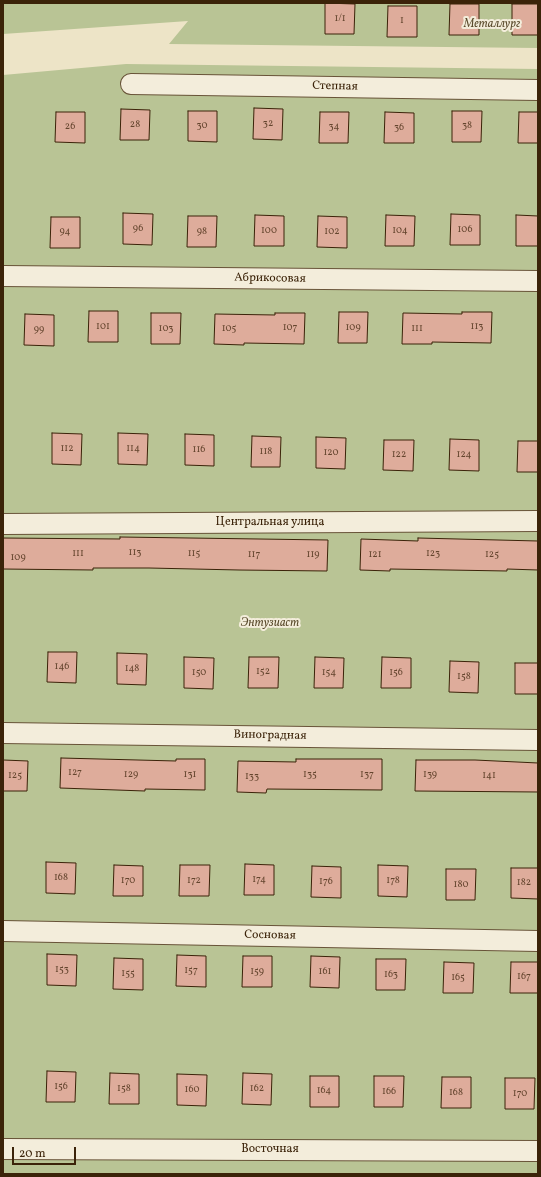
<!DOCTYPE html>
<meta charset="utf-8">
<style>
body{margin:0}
#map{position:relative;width:541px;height:1177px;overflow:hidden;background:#ede4c7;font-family:Vollkorn,serif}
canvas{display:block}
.frame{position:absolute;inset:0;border:4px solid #3b2309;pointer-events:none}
.scale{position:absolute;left:12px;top:1147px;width:64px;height:18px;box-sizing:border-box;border:2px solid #3b2309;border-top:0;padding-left:5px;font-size:12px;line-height:14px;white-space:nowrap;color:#3b2309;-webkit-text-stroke:3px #f3eddb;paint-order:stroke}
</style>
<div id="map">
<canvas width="541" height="1177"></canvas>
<div class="frame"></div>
<div class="scale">20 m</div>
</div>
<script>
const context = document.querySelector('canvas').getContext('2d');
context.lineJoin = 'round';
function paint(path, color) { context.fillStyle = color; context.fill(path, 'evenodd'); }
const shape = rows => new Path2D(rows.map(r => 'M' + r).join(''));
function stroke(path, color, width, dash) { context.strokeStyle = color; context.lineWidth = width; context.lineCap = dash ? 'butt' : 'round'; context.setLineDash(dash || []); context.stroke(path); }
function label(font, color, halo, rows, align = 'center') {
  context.font = font + ' Vollkorn,serif'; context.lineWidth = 4; context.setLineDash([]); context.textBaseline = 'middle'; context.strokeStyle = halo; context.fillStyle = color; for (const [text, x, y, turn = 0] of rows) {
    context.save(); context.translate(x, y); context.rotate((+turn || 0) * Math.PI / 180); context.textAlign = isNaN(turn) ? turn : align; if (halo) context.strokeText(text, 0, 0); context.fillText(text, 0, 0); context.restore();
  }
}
const green = shape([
 [3,3,538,3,538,48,169,44,188,21,3,34],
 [126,64,538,69,538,1174,3,1174,3,75]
]);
const building = shape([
 [325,3,355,4,354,34,325,34,325,3],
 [450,4,479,4,479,35,449,35,450,4],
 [512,4,538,4,538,35,512,35,512,4],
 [388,6,417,6,417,37,387,37,388,6],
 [254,108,283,109,282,140,253,139,254,108],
 [121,109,150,110,149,140,120,140,121,109],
 [188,111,217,111,217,142,188,141,188,111],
 [452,111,482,111,481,142,452,142,452,111],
 [56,112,85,112,85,143,55,142,56,112],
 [320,112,349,112,348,143,319,143,320,112],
 [385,112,414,113,414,143,384,143,385,112],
 [519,112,538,112,538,143,518,143,519,112],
 [123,213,153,214,152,245,123,244,123,213],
 [451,214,480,215,480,245,450,245,451,214],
 [255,215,284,216,284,246,254,246,255,215],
 [386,215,415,216,414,246,385,246,386,215],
 [516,215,538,216,538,246,516,246,516,215],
 [188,216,217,216,216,247,187,247,188,216],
 [318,216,347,217,347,248,317,247,318,216],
 [51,217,80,217,80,248,50,248,51,217],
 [89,311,118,311,118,342,88,342,89,311],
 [339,312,368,312,367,343,338,343,339,312],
 [462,312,492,312,491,343,432,342,432,344,402,344,403,313,462,314,462,312],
 [151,313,181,313,180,344,151,344,151,313],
 [275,313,305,313,304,344,244,343,244,345,214,344,215,314,275,315,275,313],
 [25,314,54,315,54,346,24,345,25,314],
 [52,433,82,434,81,465,52,464,52,433],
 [118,433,148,434,147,465,118,464,118,433],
 [185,434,214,435,214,466,185,465,185,434],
 [252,436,281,437,280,467,251,467,252,436],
 [316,437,346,438,345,469,316,468,316,437],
 [450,439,479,440,479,471,449,470,450,439],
 [384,440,414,440,413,471,383,470,384,440],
 [518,441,538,441,538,472,517,472,518,441],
 [120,537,328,540,327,571,239,570,149,568,93,568,93,570,3,569,3,538,120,539,120,537],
 [418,538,538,541,538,570,507,569,507,571,390,569,390,571,360,570,361,539,418,541,418,538],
 [48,652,77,652,76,683,47,682,48,652],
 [117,653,147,654,146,685,117,684,117,653],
 [184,657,214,658,213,689,184,688,184,657],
 [249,657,279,657,278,688,248,688,249,657],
 [315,657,344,658,343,688,314,688,315,657],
 [382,657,411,658,411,688,381,688,382,657],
 [450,661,479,662,478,693,449,692,450,661],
 [515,663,538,663,538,694,515,694,515,663],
 [61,758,176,761,176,759,205,759,205,790,145,789,145,791,60,788,61,758],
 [296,759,382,759,382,790,267,789,266,793,237,792,238,761,296,762,296,759],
 [3,760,28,761,27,791,3,791,3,760],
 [416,760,475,760,538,763,538,792,415,791,416,760],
 [46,862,76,863,75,894,46,893,46,862],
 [245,864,274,865,274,895,244,895,245,864],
 [114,865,143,866,143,896,113,896,114,865],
 [180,865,210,865,209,896,179,896,180,865],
 [378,865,408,866,407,897,378,896,378,865],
 [312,866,341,867,341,898,311,897,312,866],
 [511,868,538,868,538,899,511,898,511,868],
 [446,869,476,869,475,900,446,900,446,869],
 [47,954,77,955,76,986,47,985,47,954],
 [177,955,206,956,206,987,176,986,177,955],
 [243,956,272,956,272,987,242,987,243,956],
 [311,956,340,957,339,988,310,987,311,956],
 [114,958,143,959,143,990,113,989,114,958],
 [376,959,406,959,405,990,376,990,376,959],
 [444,962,474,963,473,993,443,993,444,962],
 [511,962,538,962,538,993,510,993,511,962],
 [47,1071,76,1072,75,1102,46,1102,47,1071],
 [110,1073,139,1074,139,1104,109,1104,110,1073],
 [243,1073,272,1074,271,1105,242,1104,243,1073],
 [177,1074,207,1075,206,1106,177,1105,177,1074],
 [310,1076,339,1076,339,1107,310,1107,310,1076],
 [374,1076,404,1076,403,1107,374,1107,374,1076],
 [442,1077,471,1077,471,1108,441,1108,442,1077],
 [505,1078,535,1078,534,1109,505,1109,505,1078]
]);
const street = shape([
 [131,84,538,90],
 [3,276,538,281],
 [3,524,538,521],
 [3,733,538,740],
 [3,931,538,941],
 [3,1149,538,1151]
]);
const numberNames = [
 ["1/1",340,19],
 ["1",402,21],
 ["32",268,124],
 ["28",135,125],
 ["30",202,126],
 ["38",467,126],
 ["26",70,127],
 ["34",334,127],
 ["36",399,128],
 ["96",138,229],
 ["106",465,230],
 ["100",269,231],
 ["104",400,231],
 ["94",65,232],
 ["98",202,232],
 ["102",332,232],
 ["101",103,327],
 ["113",477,327],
 ["107",290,328],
 ["109",353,328],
 ["103",166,329],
 ["105",229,329],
 ["111",417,329],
 ["99",39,330],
 ["112",67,449],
 ["114",133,449],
 ["116",199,450],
 ["118",266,452],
 ["120",331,453],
 ["122",399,455],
 ["124",464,455],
 ["113",135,553],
 ["111",78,554],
 ["115",194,554],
 ["123",433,554],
 ["117",254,555],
 ["119",313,555],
 ["121",375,555],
 ["125",492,555],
 ["109",18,558],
 ["146",62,667],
 ["148",132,669],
 ["152",263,672],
 ["150",199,673],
 ["154",329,673],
 ["156",396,673],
 ["158",464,677],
 ["127",75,773],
 ["129",131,775],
 ["131",190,775],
 ["135",310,775],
 ["137",367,775],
 ["139",430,775],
 ["125",15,776],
 ["141",489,776],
 ["133",252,777],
 ["168",61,878],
 ["174",259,880],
 ["170",128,881],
 ["172",194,881],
 ["178",393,881],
 ["176",326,882],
 ["182",524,883],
 ["180",461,885],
 ["153",62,970],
 ["157",191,971],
 ["159",257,972],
 ["161",325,972],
 ["155",128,974],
 ["163",391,975],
 ["167",524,977],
 ["165",458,978],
 ["156",61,1087],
 ["158",124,1089],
 ["162",257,1089],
 ["160",192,1090],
 ["164",324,1091],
 ["166",389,1092],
 ["168",456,1093],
 ["170",520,1094]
];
const parkNames = [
 ["Металлург",492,25],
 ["Энтузиаст",270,624]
];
const streetNames = [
 ["Степная",335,87,1],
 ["Абрикосовая",270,279,1],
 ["Центральная улица",270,523],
 ["Виноградная",270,736,1],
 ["Сосновая",270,936,1],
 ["Восточная",270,1150]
];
paint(green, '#b9c495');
paint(building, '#deac9b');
stroke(building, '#3b2309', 1);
stroke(street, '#685338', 22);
stroke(street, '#f3eddb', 20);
label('10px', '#64452e', null, numberNames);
label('italic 12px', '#5a4b2c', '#f3eddb', parkNames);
label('12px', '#3b2309', '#f3eddb', streetNames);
</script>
